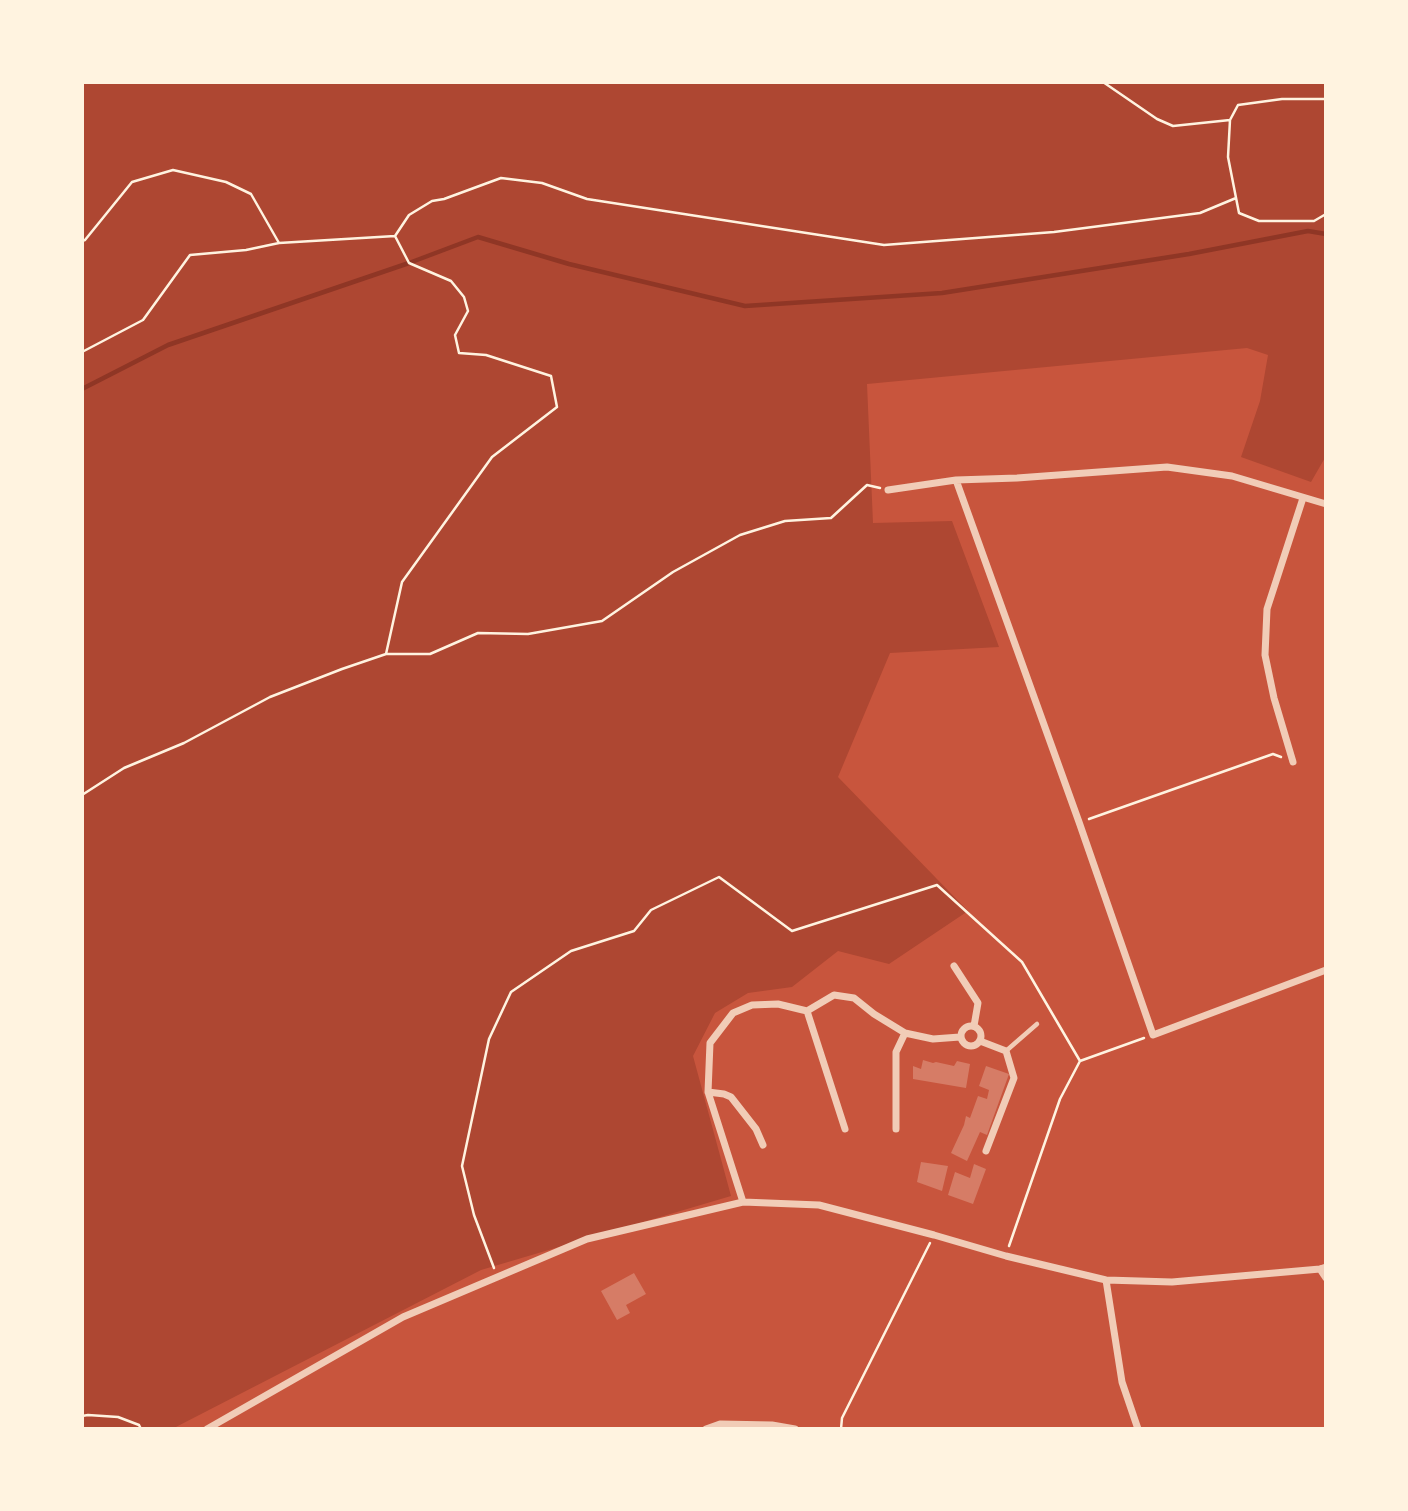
<!DOCTYPE html>
<style>
body{margin:0}
#map{position:relative;width:1408px;height:1511px;overflow:hidden;background:#c8553d;font-family:"Fira Sans Condensed",sans-serif}
canvas{display:block}
.frame{position:absolute;inset:0;border:84px solid #fff3e0;pointer-events:none}
</style>
<div id="map">
<canvas width="1408" height="1511"></canvas>
<div class="frame"></div>
</div>
<script>
const context = document.querySelector('canvas').getContext('2d');
context.lineJoin = 'round';
function paint(path, color) { context.fillStyle = color; context.fill(path, 'evenodd'); }
const shape = rows => new Path2D(rows.map(r => 'M' + r).join(''));
function stroke(path, color, width, dash) { context.strokeStyle = color; context.lineWidth = width; context.lineCap = dash ? 'butt' : 'round'; context.setLineDash(dash || []); context.stroke(path); }
const green = shape([
 [82,82,1326,82,1326,456,1311,482,1241,457,1260,401,1268,355,1247,348,867,384,873,523,952,521,999,647,890,653,838,777,968,911,889,964,838,951,792,987,748,993,715,1013,693,1056,731,1196,481,1270,172,1429,82,1429]
]);
const stream = shape([
 [82,389,168,345,409,263,478,237,569,264,745,306,942,293,1189,254,1308,231,1326,234]
]);
const building = shape([
 [923,1060,933,1063,936,1062,954,1066,957,1061,970,1064,966,1088,913,1079,913,1066,921,1069],
 [986,1066,1009,1074,987,1135,980,1132,967,1161,951,1153,964,1125,966,1116,970,1118,978,1096,987,1099,989,1090,979,1086],
 [921,1162,948,1166,942,1191,917,1182],
 [974,1164,986,1169,973,1204,948,1195,955,1172,970,1178],
 [634,1273,646,1294,626,1305,630,1313,617,1320,601,1291]
]);
const path = shape([
 [1103,82,1157,119,1173,126,1230,120],
 [1326,99,1282,99,1238,105,1230,120,1228,157,1239,213,1259,221,1314,221,1326,214],
 [82,241,85,240,132,182,173,170,226,182,251,194,279,243,395,236],
 [82,352,143,320,190,255,246,250,279,243],
 [386,654,402,582,492,457,557,407,551,376,486,355,459,353,455,335,468,311,464,297,451,281,409,263,395,236,409,215,432,201,444,199,501,178,542,183,587,199,884,245,1054,232,1200,213,1236,198],
 [82,795,124,768,184,743,270,697,342,669,386,654,430,654,478,633,528,634,602,621,673,572,740,535,785,521,831,518,867,485,880,488],
 [1089,819,1273,754,1281,757],
 [1009,1246,1060,1099,1080,1061,1144,1038],
 [494,1268,474,1215,462,1166,489,1039,511,992,571,951,634,931,651,910,719,877,792,931,937,885,1022,962,1080,1061],
 [82,1416,88,1415,118,1417,139,1425,141,1429],
 [841,1429,842,1418,930,1243]
]);
const service = shape([
 [1006,1051,1037,1024]
]);
const minor = shape([
 [956,480,1079,822,1153,1035,1326,970],
 [888,490,956,480,1017,478,1167,467,1232,476,1326,504],
 [1293,762,1274,698,1265,655,1267,609,1303,498],
 [954,966,978,1003,974,1026],
 [807,1011,845,1129],
 '961 1036a10 10 0 1 1 20 0a10 10 0 1 1-20 0Z',
 [980,1041,1006,1051,1014,1078,986,1151],
 [708,1092,724,1094,731,1097,756,1129,763,1145],
 [896,1129,896,1052,905,1033],
 [743,1202,708,1092,710,1043,733,1013,752,1005,778,1004,807,1011,834,995,854,998,874,1014,905,1033,933,1039,960,1037],
 [1320,1269,1326,1278],
 [1106,1280,1122,1382,1138,1429],
 [207,1429,403,1317,587,1239,743,1202,819,1205,934,1235,1006,1256,1106,1280,1172,1282,1320,1269,1326,1267],
 [706,1429,720,1424,772,1425,795,1429]
]);
paint(green, '#ae4732');
stroke(stream, '#8f3625', 4.5);
paint(building, '#d67c66');
stroke(path, '#fff3e0', 2.5);
stroke(service, '#f1ccb7', 4.5);
stroke(minor, '#f1ccb7', 7);
</script>
